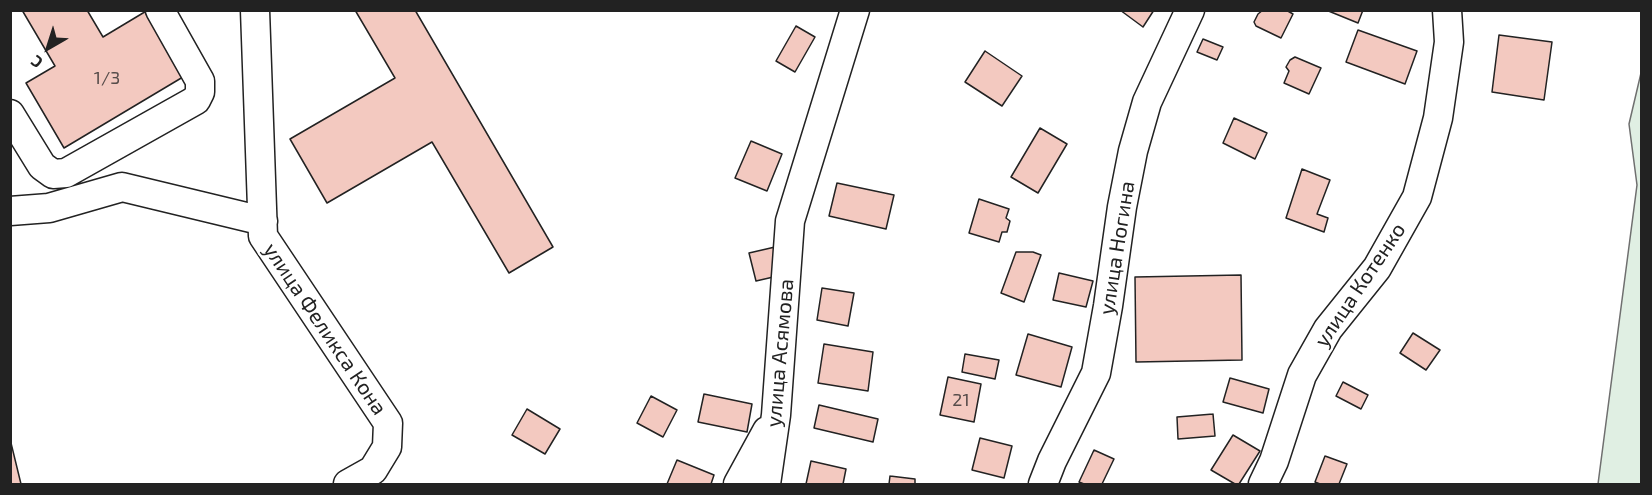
<!DOCTYPE html>
<meta charset="utf-8">
<style>
body{margin:0}
#map{position:relative;width:1652px;height:495px;overflow:hidden;background:#fff;font-family:"Exo 2",sans-serif}
canvas{display:block}
.frame{position:absolute;inset:0;border:12px solid #222;pointer-events:none}
.north{position:absolute;left:18px;top:18px;width:60px;height:60px;-webkit-text-stroke:4px #fff;paint-order:stroke;rotate:219deg;font-size:16px;font-weight:700;line-height:24px;text-align:center;color:#222}
.north::after{content:'';display:block;margin:auto;width:21px;height:27px;background:#222;clip-path:polygon(50% 0,100% 100%,50% 72%,0 100%)}
</style>
<div id="map">
<canvas width="1652" height="495"></canvas>
<div class="frame"></div>
<div class="north">С</div>
</div>
<script>
const context = document.querySelector('canvas').getContext('2d');
context.lineJoin = 'round';
function paint(path, color) { context.fillStyle = color; context.fill(path, 'evenodd'); }
const shape = rows => new Path2D(rows.map(r => 'M' + r).join(''));
function stroke(path, color, width, dash) { context.strokeStyle = color; context.lineWidth = width; context.lineCap = dash ? 'butt' : 'round'; context.setLineDash(dash || []); context.stroke(path); }
function label(font, color, halo, rows, align = 'center') {
  context.font = font + ' "Exo 2",sans-serif'; context.lineWidth = 4.5; context.setLineDash([]); context.textBaseline = 'middle'; context.strokeStyle = halo; context.fillStyle = color; for (const [text, x, y, turn = 0] of rows) {
    context.save(); context.translate(x, y); context.rotate((+turn || 0) * Math.PI / 180); context.textAlign = isNaN(turn) ? turn : align; if (halo) context.strokeText(text, 0, 0); context.fillText(text, 0, 0); context.restore();
  }
}
const green = shape([
 [1641,73,1641,484,1598,484,1637,185,1629,124,1641,73]
]);
const building = shape([
 [22,10,87,10,103,37,148,10,188,74,64,148,26,83,55,66,22,10],
 [355,10,415,10,553,247,509,273,432,142,327,203,290,139,395,78,355,10],
 [1120,10,1154,10,1143,27,1120,10],
 [1263,10,1286,10,1293,14,1281,38,1256,26,1254,22,1258,14,1263,10],
 [1326,10,1363,10,1358,23,1326,10],
 [796,26,815,37,795,72,776,61,796,26],
 [1358,30,1417,51,1405,84,1346,62,1358,30],
 [1499,35,1552,42,1544,100,1492,92,1499,35],
 [1203,39,1223,47,1217,60,1197,52,1203,39],
 [985,51,1022,76,1002,106,965,82,985,51],
 [1295,57,1321,68,1309,94,1284,83,1289,71,1286,67,1290,60,1295,57],
 [1234,118,1267,133,1255,159,1223,143,1234,118],
 [1040,128,1067,144,1038,193,1011,177,1040,128],
 [751,141,782,154,767,191,735,178,751,141],
 [1302,169,1330,180,1317,214,1328,218,1324,232,1286,218,1302,169],
 [837,183,894,195,886,229,829,216,837,183],
 [979,199,1009,209,1006,218,1010,221,1007,232,1002,232,999,242,969,233,979,199],
 [775,247,782,275,756,281,749,253,775,247],
 [1016,252,1033,252,1041,255,1024,302,1001,293,1016,252],
 [1059,273,1093,281,1086,307,1053,300,1059,273],
 [1241,275,1242,360,1136,362,1135,277,1241,275],
 [822,288,854,293,848,326,817,320,822,288],
 [1413,333,1440,350,1426,370,1400,353,1413,333],
 [1028,334,1072,347,1061,387,1016,375,1028,334],
 [824,344,873,352,868,391,818,383,824,344],
 [965,354,999,360,995,379,962,372,965,354],
 [948,377,981,384,974,422,940,415,948,377],
 [1230,378,1269,389,1263,413,1223,402,1230,378],
 [1343,382,1368,395,1361,409,1336,396,1343,382],
 [704,394,752,404,747,432,698,422,704,394],
 [651,396,677,410,663,437,637,423,651,396],
 [819,405,878,419,873,442,814,428,819,405],
 [527,409,560,429,545,454,512,435,527,409],
 [1213,414,1215,436,1178,439,1177,417,1213,414],
 [1233,435,1260,451,1239,484,1235,484,1211,470,1233,435],
 [980,438,1012,446,1004,478,972,470,980,438],
 [11,443,21,484,10,484,11,443],
 [1094,450,1114,459,1102,484,1084,484,1079,482,1094,450],
 [1325,456,1347,464,1339,484,1320,484,1315,482,1325,456],
 [677,460,714,475,711,484,667,484,677,460],
 [811,461,846,469,843,484,806,484,811,461],
 [890,476,915,479,915,484,889,484,890,476]
]);
const minor = shape([
 [255,10,263,236,388,423,387,447,373,470,348,484],
 [10,114,42,166,53,174,66,173,196,100,200,92,200,81,160,10],
 [10,211,49,208,122,187,263,221],
 [738,484,767,431],
 [766,484,776,415,790,221,855,10],
 [1043,484,1052,461,1096,373,1108,306,1122,207,1133,151,1147,102,1190,10],
 [1263,484,1274,461,1302,375,1328,329,1377,268,1417,197,1438,118,1449,42,1447,10]
]);
const numberNames = [
 ["1/3",107,78],
 ["21",961,400]
];
const streetNames = [
 ["улица Ногина",1117,248,-81],
 ["улица Котенко",1360,285,-56],
 ["улица Феликса Кона",325,329,56],
 ["улица Асямова",780,353,-85]
];
paint(green, '#e0efe3');
stroke(green, '#6f6f6f', 1.5);
paint(building, '#f3c9c0');
stroke(building, '#222', 1.5);
stroke(minor, '#222', 31);
stroke(minor, '#fff', 28);
label('18px', '#564c4a', null, numberNames);
label('21px', '#222', '#fff', streetNames);
</script>
